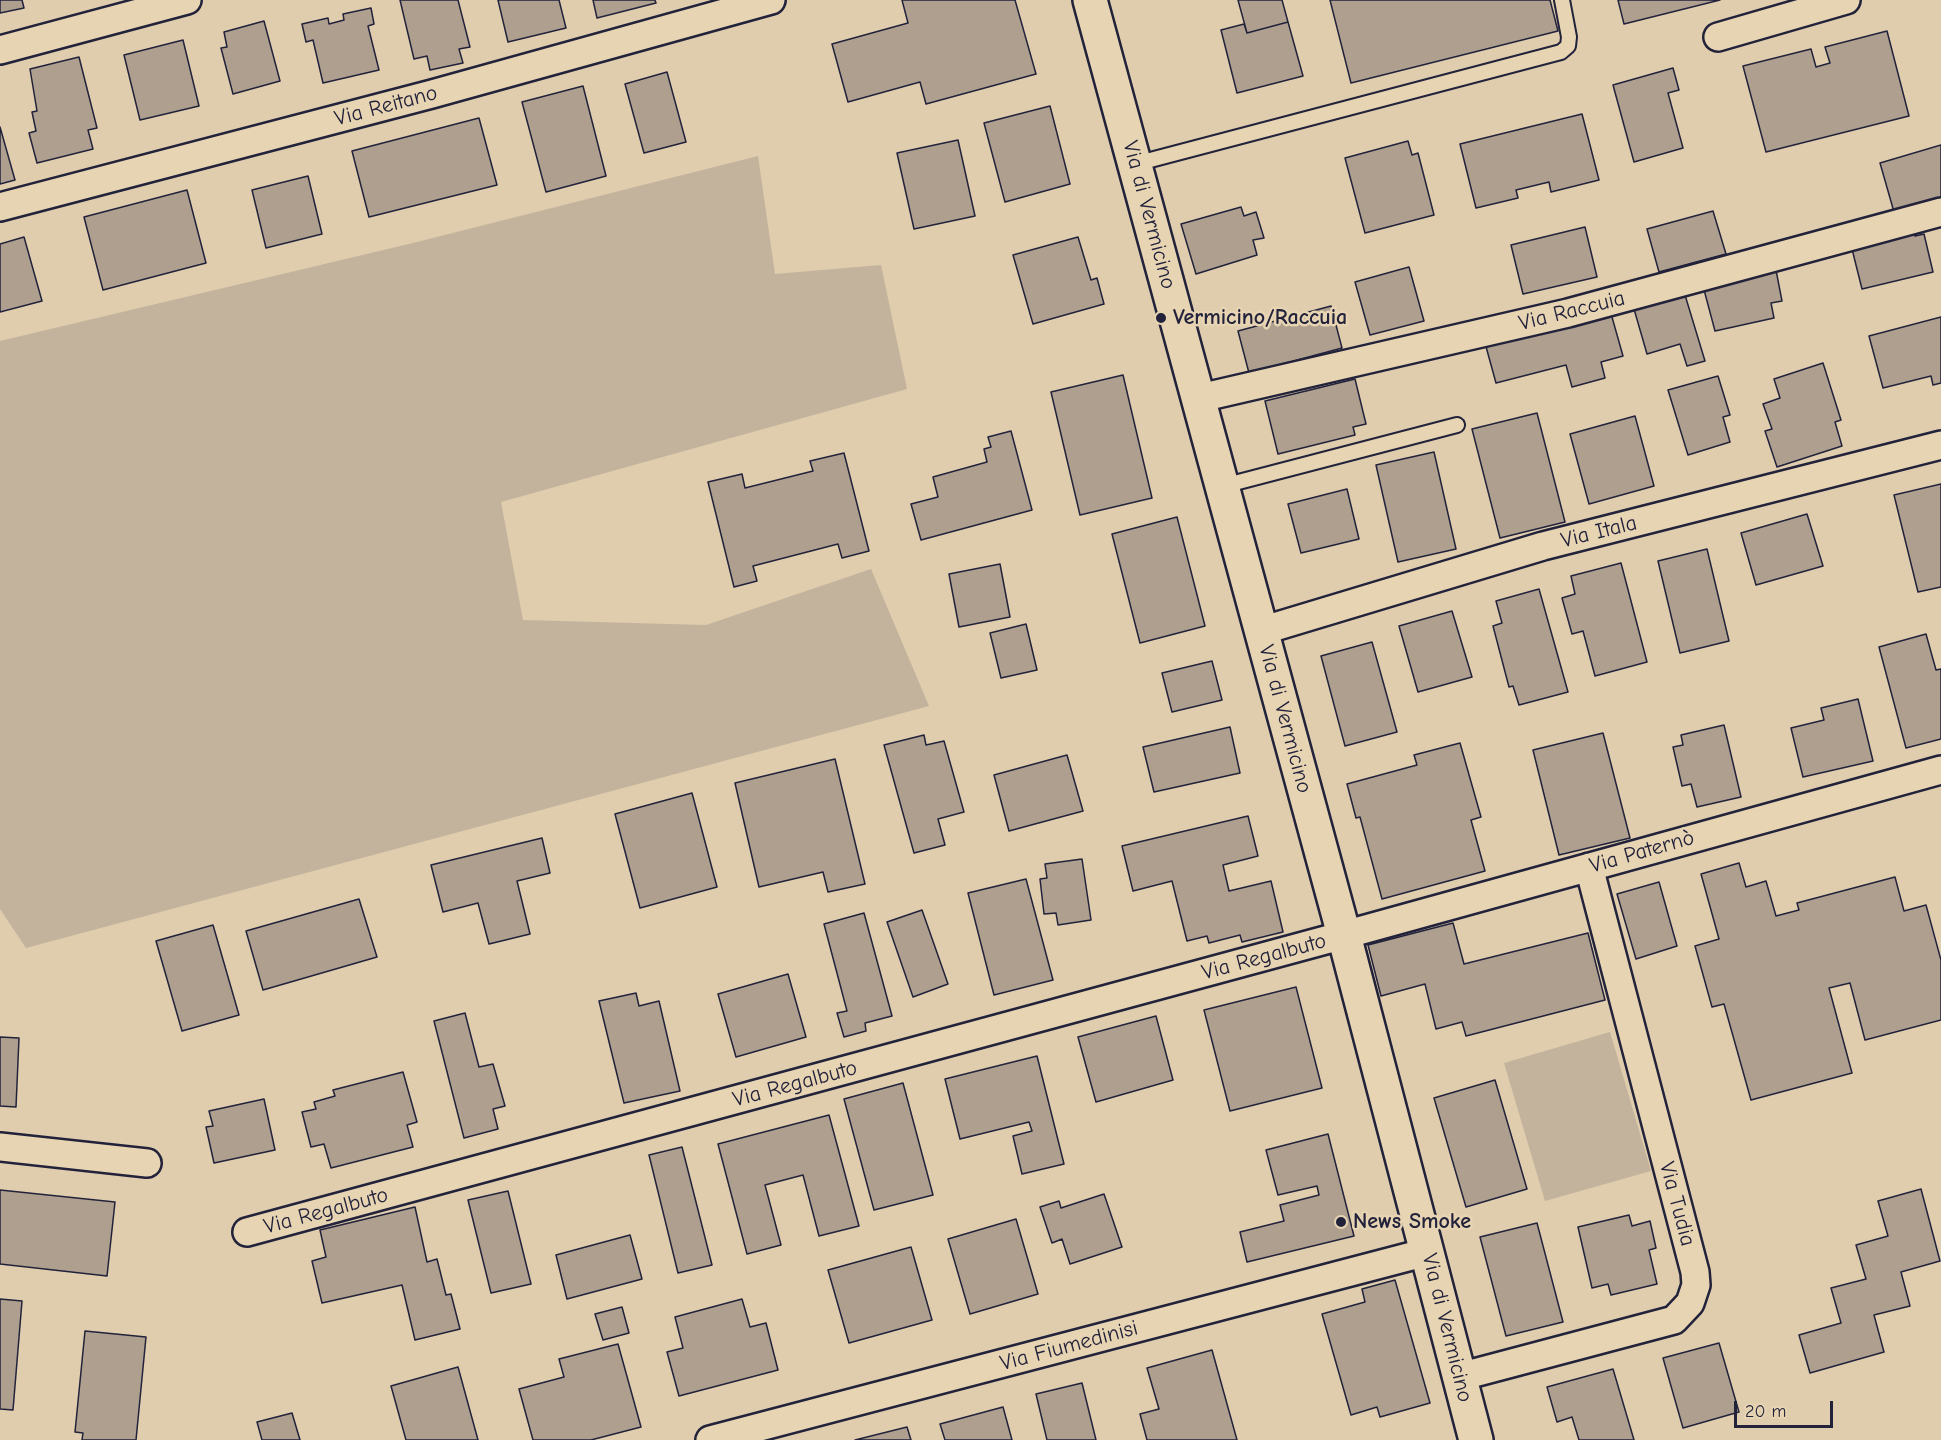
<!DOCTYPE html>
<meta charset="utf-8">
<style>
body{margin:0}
#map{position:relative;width:1941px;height:1440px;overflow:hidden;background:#dfcdad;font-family:"Comic Neue",sans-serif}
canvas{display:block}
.scale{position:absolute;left:1734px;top:1401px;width:99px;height:27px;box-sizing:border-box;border:3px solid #22223b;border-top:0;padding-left:8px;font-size:18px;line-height:21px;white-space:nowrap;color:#22223b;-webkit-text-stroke:4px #e7d4b2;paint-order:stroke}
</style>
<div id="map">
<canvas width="1941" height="1440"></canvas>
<div class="scale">20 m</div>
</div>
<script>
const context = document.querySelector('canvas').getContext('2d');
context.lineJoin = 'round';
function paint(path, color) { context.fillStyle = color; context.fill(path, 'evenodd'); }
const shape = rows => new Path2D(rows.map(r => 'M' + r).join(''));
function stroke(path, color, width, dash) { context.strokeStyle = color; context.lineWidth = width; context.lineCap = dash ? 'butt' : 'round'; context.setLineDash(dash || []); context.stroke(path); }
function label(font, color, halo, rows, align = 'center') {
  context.font = font + ' "Comic Neue",sans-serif'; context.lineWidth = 5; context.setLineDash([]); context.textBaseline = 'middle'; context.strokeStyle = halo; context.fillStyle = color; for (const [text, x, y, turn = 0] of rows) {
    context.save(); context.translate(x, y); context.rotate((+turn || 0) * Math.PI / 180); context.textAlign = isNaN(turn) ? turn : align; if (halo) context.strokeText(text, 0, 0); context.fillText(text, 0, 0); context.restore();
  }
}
const green = shape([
 [758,156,775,274,881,265,907,389,501,502,523,620,706,625,871,569,929,706,26,948,0,909,0,341,413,243],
 [1610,1032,1651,1171,1545,1201,1504,1063]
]);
const building = shape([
 [0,0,22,0,24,8,0,13,0,0],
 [400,0,458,0,470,47,459,49,463,63,430,70,427,56,414,59,400,0],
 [498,0,559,0,566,28,508,42,498,0],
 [593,0,655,0,656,3,597,18,593,0],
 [902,0,1015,0,1036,74,926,104,920,82,848,102,832,44,908,23,902,0],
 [1238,0,1282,0,1288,22,1247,33,1238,0],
 [1330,0,1550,0,1558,31,1351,83,1330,0],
 [1618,0,1720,0,1624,24,1618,0],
 [371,8,374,24,368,26,379,70,323,83,313,40,306,42,302,24,328,18,329,24,344,20,343,14,371,8],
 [264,21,280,81,233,94,221,48,227,47,224,32,264,21],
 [1288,22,1303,76,1237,93,1221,30,1244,24,1247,33,1288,22],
 [1887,31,1909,116,1766,152,1743,66,1811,49,1816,67,1830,63,1825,47,1887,31],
 [183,40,199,106,140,120,124,55,183,40],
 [79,57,97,128,88,130,93,149,37,163,29,133,36,131,32,112,37,111,30,69,79,57],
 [1673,68,1679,90,1668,93,1683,148,1634,162,1613,85,1673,68],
 [667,72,686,142,644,153,625,84,667,72],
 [583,86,606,176,546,192,522,102,583,86],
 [1050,106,1070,184,1005,202,984,123,1050,106],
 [1582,114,1599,180,1551,192,1549,182,1516,190,1518,198,1476,208,1460,144,1582,114],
 [479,118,497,185,369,217,352,151,479,118],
 [0,127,15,180,0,184,0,127],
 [958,140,975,216,914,229,897,153,958,140],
 [1408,141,1412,155,1418,153,1434,215,1365,233,1345,158,1408,141],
 [1941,145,1941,198,1894,212,1880,163,1941,145],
 [308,176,322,234,266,248,252,190,308,176],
 [187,190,206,263,103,290,84,217,187,190],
 [1241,207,1244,216,1256,212,1264,238,1253,240,1257,255,1196,274,1181,224,1241,207],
 [1713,211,1726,254,1659,272,1647,229,1713,211],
 [1585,227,1597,277,1523,294,1511,245,1585,227],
 [1912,227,1915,236,1924,234,1933,272,1862,289,1852,249,1874,244,1874,237,1912,227],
 [24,237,42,301,0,312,0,244,24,237],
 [1078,237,1091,280,1097,278,1104,304,1033,324,1013,255,1078,237],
 [1775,265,1782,301,1771,303,1774,318,1715,331,1703,286,1775,265],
 [1409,267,1424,321,1370,335,1355,282,1409,267],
 [1685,295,1705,361,1687,366,1680,344,1647,354,1634,309,1685,295],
 [1331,306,1342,348,1249,373,1238,331,1331,306],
 [1610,310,1623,356,1601,362,1605,378,1572,387,1566,365,1496,383,1485,343,1610,310],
 [1941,317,1941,383,1933,385,1931,376,1883,388,1869,336,1941,317],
 [1823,363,1841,420,1835,422,1842,446,1777,467,1765,431,1772,429,1763,404,1780,398,1774,379,1823,363],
 [1123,375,1152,498,1080,515,1051,392,1123,375],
 [1718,376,1730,415,1723,417,1730,442,1688,455,1668,390,1718,376],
 [1355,379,1366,424,1353,427,1355,435,1278,454,1265,401,1355,379],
 [1537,413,1565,522,1500,538,1472,429,1537,413],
 [1635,416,1654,486,1589,504,1570,434,1635,416],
 [1011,431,1032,510,921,540,911,504,938,497,933,477,987,462,984,449,991,447,988,437,1011,431],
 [1434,452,1456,549,1398,562,1376,465,1434,452],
 [844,453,869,551,842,558,838,544,753,566,757,581,734,587,708,482,742,474,745,488,813,471,810,461,844,453],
 [1941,484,1941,587,1918,592,1894,495,1941,484],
 [1347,489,1359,539,1301,553,1288,504,1347,489],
 [1807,514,1823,566,1756,585,1741,533,1807,514],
 [1177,517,1205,626,1140,643,1112,534,1177,517],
 [1707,549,1729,641,1680,653,1658,561,1707,549],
 [1621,563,1647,662,1595,676,1583,631,1572,634,1562,598,1575,594,1571,576,1621,563],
 [1000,564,1010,617,959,627,949,574,1000,564],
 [1539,589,1568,692,1519,705,1513,686,1509,687,1493,626,1502,623,1496,601,1539,589],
 [1452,611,1472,677,1418,692,1399,626,1452,611],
 [1026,624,1037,670,1001,678,990,633,1026,624],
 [1926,634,1936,670,1941,669,1941,739,1906,748,1879,647,1926,634],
 [1372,642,1397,732,1345,746,1321,656,1372,642],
 [1212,661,1222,700,1172,712,1162,673,1212,661],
 [1858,699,1873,761,1803,777,1791,728,1824,720,1821,708,1858,699],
 [1724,725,1741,797,1697,807,1691,784,1682,786,1673,747,1683,745,1681,735,1724,725],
 [1230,727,1240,773,1154,792,1143,747,1230,727],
 [1603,733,1630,838,1559,855,1533,750,1603,733],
 [924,735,926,745,944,741,964,812,938,819,945,845,914,853,884,745,924,735],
 [1460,743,1481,817,1471,820,1485,871,1382,899,1360,817,1356,818,1347,784,1417,765,1414,755,1460,743],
 [1067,755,1083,811,1009,831,994,775,1067,755],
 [835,759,865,884,828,892,823,872,759,887,735,783,835,759],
 [692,793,717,887,640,908,615,814,692,793],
 [1248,816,1258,856,1223,865,1229,891,1271,881,1283,932,1242,942,1240,935,1209,943,1207,936,1187,941,1172,881,1133,891,1122,846,1248,816],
 [542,838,550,873,517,881,530,934,489,944,478,903,443,912,431,865,542,838],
 [1082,859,1091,920,1058,925,1056,913,1044,914,1040,879,1047,878,1045,864,1082,859],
 [1739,863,1746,887,1766,881,1776,916,1799,910,1797,903,1895,877,1904,911,1926,905,1941,960,1941,1020,1865,1040,1850,983,1829,988,1852,1073,1751,1100,1724,1004,1712,1007,1695,946,1719,939,1701,874,1739,863],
 [1026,879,1053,980,994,995,968,893,1026,879],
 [1659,882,1677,946,1636,959,1617,894,1659,882],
 [359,899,377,957,263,990,246,931,359,899],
 [922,910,948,984,913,997,887,922,922,910],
 [864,913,892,1016,865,1023,866,1031,844,1037,837,1013,847,1011,824,924,864,913],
 [1453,923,1464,964,1588,933,1605,1000,1466,1036,1462,1022,1436,1029,1425,984,1381,996,1368,945,1453,923],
 [213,925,239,1015,182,1031,156,941,213,925],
 [788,974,806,1037,736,1057,718,994,788,974],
 [1296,987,1322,1088,1230,1111,1204,1010,1296,987],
 [636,993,639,1006,659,1001,680,1091,624,1103,599,1001,636,993],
 [465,1013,479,1067,493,1064,505,1106,493,1109,498,1129,464,1138,434,1021,465,1013],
 [1156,1016,1173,1080,1096,1102,1078,1037,1156,1016],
 [0,1037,19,1038,16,1107,0,1106,0,1037],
 [1037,1056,1064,1164,1022,1174,1013,1136,1032,1131,1029,1122,960,1139,945,1079,1037,1056],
 [403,1072,417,1122,407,1125,413,1147,331,1168,324,1144,311,1147,302,1112,316,1109,314,1102,335,1096,333,1090,403,1072],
 [1495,1080,1527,1189,1466,1207,1434,1098,1495,1080],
 [903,1083,933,1195,874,1210,844,1099,903,1083],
 [264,1099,275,1150,214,1163,206,1127,213,1126,209,1111,264,1099],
 [829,1115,859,1226,819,1236,803,1175,765,1185,781,1245,747,1254,718,1144,829,1115],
 [1328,1134,1354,1236,1247,1262,1240,1232,1284,1221,1280,1205,1319,1195,1317,1186,1278,1195,1266,1150,1328,1134],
 [682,1147,712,1265,678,1273,649,1155,682,1147],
 [1921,1189,1940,1261,1901,1272,1910,1306,1874,1315,1884,1352,1810,1373,1799,1335,1841,1323,1831,1288,1866,1279,1856,1245,1888,1236,1878,1201,1921,1189],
 [0,1190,115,1202,107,1276,0,1264,0,1190],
 [508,1191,531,1284,491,1293,468,1200,508,1191],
 [1104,1194,1122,1247,1070,1264,1062,1239,1052,1243,1040,1207,1059,1201,1061,1208,1104,1194],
 [415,1207,427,1262,437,1259,446,1295,451,1294,460,1329,415,1340,402,1285,322,1303,312,1261,326,1257,320,1230,415,1207],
 [1629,1215,1632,1226,1650,1221,1656,1248,1649,1250,1657,1284,1611,1295,1608,1284,1592,1288,1578,1227,1629,1215],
 [1016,1219,1038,1294,970,1314,948,1239,1016,1219],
 [1537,1223,1563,1322,1506,1336,1480,1237,1537,1223],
 [630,1235,642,1279,567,1299,556,1255,630,1235],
 [911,1247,932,1320,849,1343,828,1270,911,1247],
 [1395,1280,1430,1403,1380,1417,1377,1407,1351,1415,1322,1314,1365,1302,1362,1289,1395,1280],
 [0,1299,22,1301,13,1410,0,1409,0,1299],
 [742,1299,750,1327,766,1323,778,1370,679,1396,667,1352,683,1348,675,1317,742,1299],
 [622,1307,629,1333,603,1340,595,1314,622,1307],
 [85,1331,146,1337,136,1440,82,1440,83,1433,75,1432,85,1331],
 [1719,1343,1739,1412,1683,1428,1663,1358,1719,1343],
 [618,1344,641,1427,591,1440,533,1440,519,1389,564,1377,559,1359,618,1344],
 [1212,1350,1237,1440,1147,1440,1140,1414,1159,1409,1147,1368,1212,1350],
 [458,1367,478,1440,406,1440,391,1386,458,1367],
 [1613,1369,1634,1440,1579,1440,1572,1417,1557,1422,1547,1387,1613,1369],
 [1082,1383,1096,1440,1047,1440,1036,1394,1082,1383],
 [1003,1407,1012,1440,945,1440,940,1424,1003,1407],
 [292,1413,300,1440,262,1440,257,1422,292,1413],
 [907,1427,911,1440,855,1440,907,1427]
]);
const lane = shape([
 [1135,164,1561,52,1568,46,1569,37,1562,0],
 [1223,486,1457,425]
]);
const street = shape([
 [1718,37,1846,0],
 [0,50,187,0],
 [0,207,432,94,771,0],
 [1200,398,1568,313,1941,212],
 [1261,631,1543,546,1941,445],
 [0,1147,147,1163],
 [247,1232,1344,935,1941,770],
 [1459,1377,1674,1320,1690,1303,1696,1285,1695,1272,1589,867],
 [710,1440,1427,1252]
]);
const secondary = shape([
 [1090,0,1344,935,1476,1440]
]);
const markers = [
 [1161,318,6,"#22223b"],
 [1341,1222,6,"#22223b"]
];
const streetNames = [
 ["Via Reitano",386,106,-15],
 ["Via di Vermicino",1149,215,75],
 ["Via Raccuia",1572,311,-14],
 ["Via Itala",1599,532,-14],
 ["Via di Vermicino",1285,719,75],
 ["Via Paternò",1642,852,-16],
 ["Via Regalbuto",1264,957,-15],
 ["Via Regalbuto",795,1084,-15],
 ["Via Tudia",1677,1204,75],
 ["Via Regalbuto",326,1211,-15],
 ["Via di Vermicino",1447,1328,76],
 ["Via Fiumedinisi",1069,1346,-15]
];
const poiNames = [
 ["Vermicino/Raccuia",1173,318],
 ["News Smoke",1353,1222]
];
paint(green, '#c3b39d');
paint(building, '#ae9f8f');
stroke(building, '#22223b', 1.5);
stroke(lane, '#22223b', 18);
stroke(street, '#22223b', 32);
stroke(secondary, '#22223b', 38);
stroke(lane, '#e7d4b2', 14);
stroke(street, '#e7d4b2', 27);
stroke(secondary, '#e7d4b2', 33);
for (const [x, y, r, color] of markers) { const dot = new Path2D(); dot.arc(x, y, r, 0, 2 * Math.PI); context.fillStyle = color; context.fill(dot); stroke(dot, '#e7d4b2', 2); }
label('22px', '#22223b', '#e7d4b2', streetNames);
label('bold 22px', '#22223b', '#e7d4b2', poiNames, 'left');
</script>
